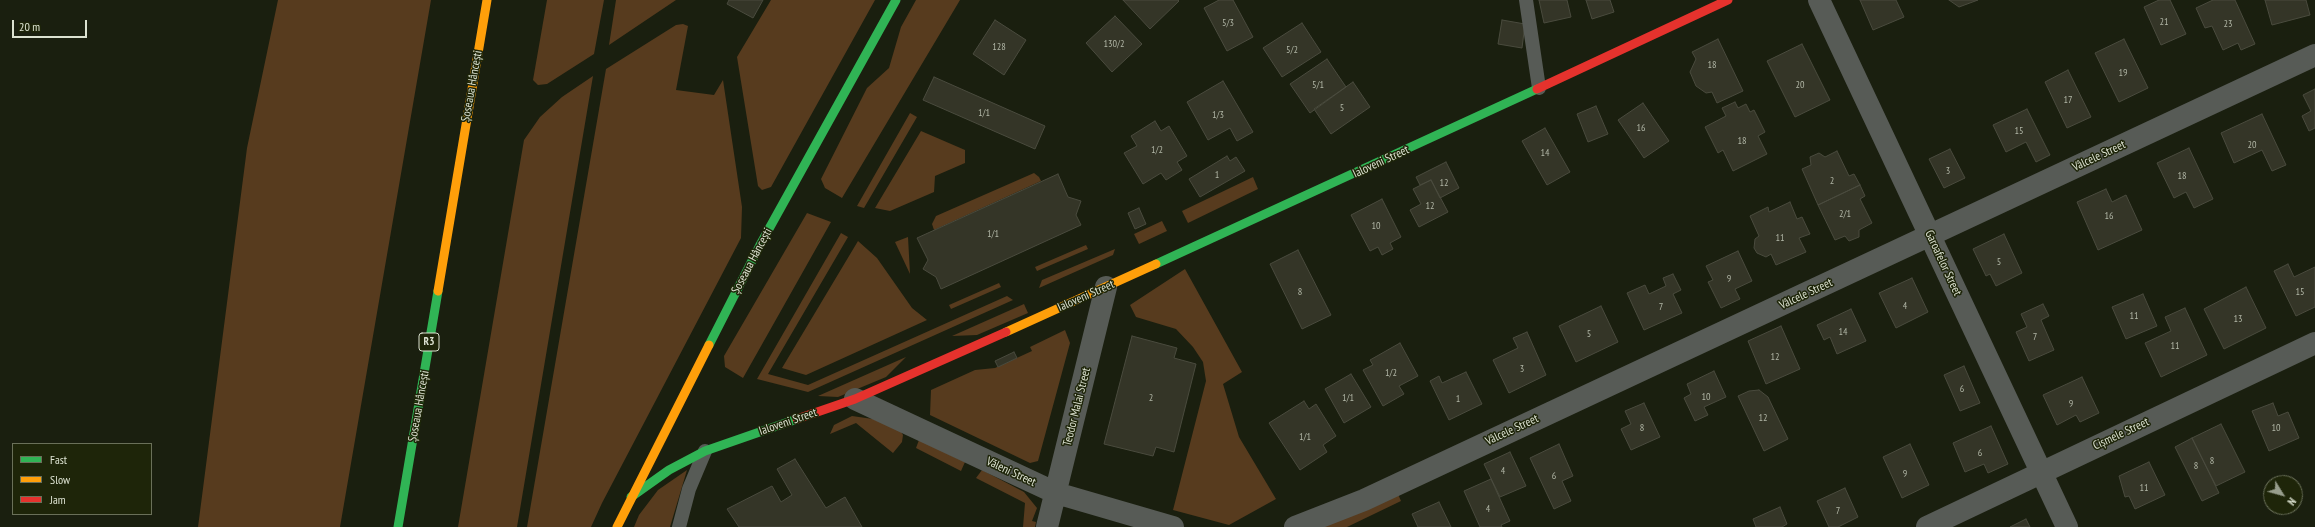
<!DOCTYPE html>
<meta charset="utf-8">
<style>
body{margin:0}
#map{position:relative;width:2315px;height:527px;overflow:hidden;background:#1a1f0f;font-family:"PT Sans Narrow",sans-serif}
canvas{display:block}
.legend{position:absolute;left:12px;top:443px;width:140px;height:72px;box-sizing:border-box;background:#1e2509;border:1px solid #6a7059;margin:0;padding:5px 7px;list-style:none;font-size:12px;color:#dbe1d0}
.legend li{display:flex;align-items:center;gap:8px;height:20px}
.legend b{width:20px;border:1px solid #6a7059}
.north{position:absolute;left:2263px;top:475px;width:40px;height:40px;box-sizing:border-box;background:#1e2509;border:1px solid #6a7059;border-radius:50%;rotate:127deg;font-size:11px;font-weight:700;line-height:16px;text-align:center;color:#dbe1d0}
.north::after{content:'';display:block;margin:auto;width:14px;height:18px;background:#979d8c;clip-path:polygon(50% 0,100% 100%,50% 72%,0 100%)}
.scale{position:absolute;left:12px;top:20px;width:75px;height:18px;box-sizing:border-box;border:2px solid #dbe1d0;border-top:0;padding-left:5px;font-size:12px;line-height:14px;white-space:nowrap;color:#dbe1d0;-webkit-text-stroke:3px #1e2509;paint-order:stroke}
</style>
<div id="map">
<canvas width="2315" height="527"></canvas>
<ul class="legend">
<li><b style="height:5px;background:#30b455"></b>Fast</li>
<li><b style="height:5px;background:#ff9f0a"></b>Slow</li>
<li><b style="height:5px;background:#e5322d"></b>Jam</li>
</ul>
<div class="north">N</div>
<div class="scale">20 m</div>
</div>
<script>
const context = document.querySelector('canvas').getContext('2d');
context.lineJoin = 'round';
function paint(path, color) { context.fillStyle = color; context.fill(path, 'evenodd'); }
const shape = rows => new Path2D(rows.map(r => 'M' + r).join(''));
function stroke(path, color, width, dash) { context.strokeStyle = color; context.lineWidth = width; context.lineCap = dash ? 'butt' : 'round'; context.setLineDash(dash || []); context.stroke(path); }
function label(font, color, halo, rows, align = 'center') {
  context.font = font + ' "PT Sans Narrow",sans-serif'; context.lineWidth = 3; context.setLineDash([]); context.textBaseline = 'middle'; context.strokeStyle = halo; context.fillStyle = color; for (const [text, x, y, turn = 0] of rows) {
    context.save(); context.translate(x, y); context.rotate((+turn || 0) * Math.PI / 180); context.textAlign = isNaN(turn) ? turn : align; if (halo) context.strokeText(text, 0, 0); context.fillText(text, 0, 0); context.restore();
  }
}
const green = shape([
 [278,0,431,0,340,527,198,527,247,148],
 [547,0,604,0,594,54,547,84,538,85,533,80],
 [616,0,676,0,609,45],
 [771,0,875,0,771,187,762,190,758,186,737,57],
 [916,0,960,0,842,198,825,188,821,179,867,88,889,68,901,27],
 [683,24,688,26,676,90,714,95,723,80,742,207,741,238,602,503,591,527,527,527,606,69,676,25],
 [593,76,517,527,458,527,524,140,540,117,562,97],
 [910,113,917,117,864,208,857,206],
 [921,131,965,150,965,163,935,176,934,192,890,211,875,208],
 [1034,173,1039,177,1041,181,934,230,932,224,936,216],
 [1253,177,1258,189,1188,223,1182,211],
 [807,213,831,222,743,378,725,367,724,356],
 [1162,221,1167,231,1139,244,1134,234],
 [841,233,848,237,768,374,808,385,1007,296,1013,300,808,392,757,379],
 [908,237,910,274,895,242],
 [858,241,877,258,912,308,927,320,806,375,782,368],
 [1086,245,1088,249,1037,271,1035,267],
 [1115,249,1113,255,1039,288,1042,280],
 [1185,269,1242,372,1223,384,1239,437,1276,499,1229,525,1173,510,1206,381,1203,362,1193,347,1176,329,1136,317,1130,305],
 [999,283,1001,287,951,309,949,305],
 [1024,304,1028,313,977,335,952,336],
 [1065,330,1070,343,1038,461,1030,463,930,415,931,390,975,370,995,368,1032,351,1030,347],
 [906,357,886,377,838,397,818,396],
 [852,416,873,419,900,430,903,435,902,442,893,453,856,423,830,434,834,425],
 [919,440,965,462,961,471,916,448],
 [687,470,670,527,634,527,639,515,658,490],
 [982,470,1024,492,1037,508,1032,521,1036,522,1035,527,1023,527,1025,503,976,478],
 [1398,494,1401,501,1347,527,1321,527]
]);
const building = shape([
 [729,0,763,0,753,18,727,4,729,0],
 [1123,0,1178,0,1179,1,1150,29,1123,0],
 [1219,0,1233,0,1253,37,1227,51,1204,8,1219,0],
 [1539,0,1567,0,1571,17,1544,23,1539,0],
 [1586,0,1610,0,1614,12,1592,19,1586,0],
 [1860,0,1896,0,1904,17,1873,30,1860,0],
 [1949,0,1978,0,1959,7,1949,0],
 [2159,0,2170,0,2186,34,2161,45,2144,7,2159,0],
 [2213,0,2235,0,2255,44,2241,50,2238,43,2223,50,2212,26,2205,28,2196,8,2213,0],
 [2265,0,2306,0,2310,15,2272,25,2265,0],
 [1115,16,1142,44,1112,72,1086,43,1115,16],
 [995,20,1026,40,1004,75,973,54,995,20],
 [1502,20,1525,24,1522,48,1498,44,1502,20],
 [1302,23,1321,52,1282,77,1263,48,1302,23],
 [1718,39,1743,91,1717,103,1712,92,1706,93,1696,86,1690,72,1696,59,1692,52,1718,39],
 [2124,39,2148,88,2119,102,2095,53,2124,39],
 [1802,44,1830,100,1795,117,1767,61,1802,44],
 [1327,59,1346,87,1310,113,1290,84,1327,59],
 [2068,70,2091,117,2067,128,2045,82,2068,70],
 [934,77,1045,126,1035,149,923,100,934,77],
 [1223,81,1253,132,1237,141,1230,128,1208,140,1187,102,1223,81],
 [1353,82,1370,107,1331,134,1314,109,1353,82],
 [2315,89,2315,128,2309,131,2302,116,2311,111,2303,95,2315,89],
 [1735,102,1738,108,1746,104,1750,112,1754,110,1765,132,1758,136,1767,154,1733,171,1723,150,1718,153,1705,127,1726,116,1722,108,1735,102],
 [1643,103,1669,141,1644,158,1618,120,1643,103],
 [1596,106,1608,134,1588,142,1577,114,1596,106],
 [2027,109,2050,155,2036,162,2026,142,2006,152,1993,125,2027,109],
 [2262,114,2286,165,2272,171,2262,150,2234,163,2221,133,2262,114],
 [1155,121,1161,131,1169,126,1187,156,1177,162,1182,170,1166,180,1161,173,1143,184,1124,153,1137,146,1131,136,1155,121],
 [1545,128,1570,172,1547,185,1522,141,1545,128],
 [2189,148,2213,199,2194,208,2186,192,2174,198,2157,163,2189,148],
 [1950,149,1965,178,1944,188,1929,159,1950,149],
 [1837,151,1849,176,1854,174,1860,185,1818,205,1802,169,1811,165,1810,157,1819,153,1825,157,1837,151],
 [1227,156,1230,161,1236,157,1245,171,1200,197,1189,179,1227,156],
 [1446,162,1459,188,1440,198,1431,180,1420,185,1416,177,1446,162],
 [1058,174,1068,197,1081,201,1076,215,1081,225,941,289,936,277,923,269,928,260,917,238,1058,174],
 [1431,180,1448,212,1419,227,1410,210,1421,204,1413,189,1431,180],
 [1860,185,1865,196,1860,199,1872,223,1859,230,1859,237,1849,241,1845,236,1835,240,1818,205,1860,185],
 [2106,189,2112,202,2126,195,2142,230,2098,250,2077,202,2106,189],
 [1382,199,1401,237,1390,243,1393,249,1382,255,1378,247,1370,251,1351,215,1382,199],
 [1790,202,1797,219,1802,217,1810,234,1799,238,1806,252,1776,265,1771,254,1766,257,1757,253,1754,248,1755,239,1759,236,1750,216,1768,207,1769,212,1790,202],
 [1139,208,1146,224,1135,229,1128,213,1139,208],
 [2004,234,2022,273,1996,286,1990,274,1986,276,1973,249,2004,234],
 [1298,250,1331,315,1302,329,1270,264,1298,250],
 [1738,251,1752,281,1735,289,1740,299,1721,308,1708,282,1713,280,1706,266,1738,251],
 [2288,264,2294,277,2315,267,2315,307,2296,316,2274,271,2288,264],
 [1673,274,1681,290,1673,294,1682,313,1644,330,1627,293,1645,285,1649,294,1666,286,1663,278,1673,274],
 [1912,278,1928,312,1896,328,1879,293,1912,278],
 [2246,287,2266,328,2224,349,2204,309,2246,287],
 [2143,294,2157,326,2126,339,2112,307,2143,294],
 [2043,304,2049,316,2041,320,2054,350,2029,361,2016,332,2027,327,2021,314,2043,304],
 [1601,306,1618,342,1576,362,1559,326,1601,306],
 [2185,308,2207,355,2161,377,2145,343,2171,331,2165,317,2185,308],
 [1851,309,1866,341,1837,354,1830,337,1824,340,1817,325,1851,309],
 [1781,326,1800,369,1766,384,1748,341,1781,326],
 [1527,332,1546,375,1509,393,1493,360,1518,348,1513,338,1527,332],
 [1132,336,1177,348,1174,358,1196,364,1174,452,1156,447,1153,456,1104,444,1132,336],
 [1400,343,1418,376,1399,386,1404,394,1383,406,1363,370,1373,365,1370,360,1400,343],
 [1014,352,1017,358,998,367,995,361,1014,352],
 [1964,366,1980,403,1960,411,1944,375,1964,366],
 [1714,371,1726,397,1704,407,1708,415,1695,421,1684,398,1691,394,1687,384,1714,371],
 [1466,372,1482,404,1449,420,1430,381,1439,376,1442,383,1466,372],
 [1351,374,1371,407,1344,423,1325,389,1351,374],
 [2082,377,2099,413,2080,422,2076,415,2057,425,2043,395,2082,377],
 [1759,390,1768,397,1788,439,1764,451,1738,396,1749,391,1759,390],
 [1304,401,1309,409,1316,404,1336,436,1323,445,1327,452,1300,470,1269,423,1304,401],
 [1644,403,1660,437,1631,450,1621,429,1631,424,1625,411,1644,403],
 [2273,403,2278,416,2288,412,2299,438,2269,451,2252,411,2273,403],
 [2221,424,2245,472,2216,486,2192,438,2221,424],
 [1991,426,2008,464,1988,473,1984,464,1965,472,1953,443,1991,426],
 [2192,438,2219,493,2202,501,2175,447,2192,438],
 [1559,444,1573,476,1562,481,1571,501,1554,509,1530,458,1559,444],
 [1910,444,1929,485,1902,498,1883,457,1910,444],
 [1510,452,1526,486,1500,497,1484,464,1510,452],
 [795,459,826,508,845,497,862,527,739,527,727,509,772,486,781,502,792,495,777,469,795,459],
 [2149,462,2165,495,2135,509,2129,496,2125,497,2119,476,2149,462],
 [1491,479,1510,521,1501,525,1502,527,1480,527,1464,491,1491,479],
 [1845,488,1858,517,1838,527,1829,527,1817,501,1845,488],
 [1439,502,1451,527,1418,527,1412,514,1439,502],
 [1780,507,1787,524,1782,527,1756,527,1753,519,1780,507],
 [2026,519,2030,527,2010,527,2026,519]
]);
const lane = shape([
 [1526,0,1539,88],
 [679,527,689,489,705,451]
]);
const street = shape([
 [1819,0,2067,527],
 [855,399,1056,493,1173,527],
 [1047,527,1106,287],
 [1295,527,1364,500,2315,55],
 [1927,527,2315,343]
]);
const fast = shape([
 [1156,264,1537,89],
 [709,345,760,245,896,0],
 [631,497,669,470,705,451,797,419],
 [398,527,438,291]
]);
const slow = shape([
 [438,291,487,0],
 [1006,332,1156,264],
 [617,527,709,345]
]);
const jam = shape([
 [1537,89,1728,0],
 [797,419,855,399,1006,332]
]);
const numberNames = [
 ["21",2164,22],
 ["5/3",1228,23],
 ["23",2228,24],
 ["130/2",1114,44],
 ["128",999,47],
 ["5/2",1292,50],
 ["18",1712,65],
 ["19",2123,73],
 ["5/1",1318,85],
 ["20",1800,85],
 ["17",2068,100],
 ["5",1342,108],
 ["1/1",984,113],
 ["1/3",1218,115],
 ["16",1641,128],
 ["15",2019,131],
 ["18",1742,141],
 ["20",2252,145],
 ["1/2",1157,150],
 ["14",1545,153],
 ["3",1948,171],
 ["1",1217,175],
 ["18",2182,176],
 ["2",1832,181],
 ["12",1444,183],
 ["12",1430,206],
 ["2/1",1845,214],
 ["16",2109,216],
 ["10",1376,226],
 ["1/1",993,234],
 ["11",1780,238],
 ["5",1999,262],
 ["9",1729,279],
 ["8",1300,292],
 ["15",2300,292],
 ["4",1905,306],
 ["7",1661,307],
 ["11",2134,316],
 ["13",2238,319],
 ["14",1843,332],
 ["5",1589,334],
 ["7",2035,337],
 ["11",2175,346],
 ["12",1775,357],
 ["3",1522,369],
 ["1/2",1391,373],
 ["6",1962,389],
 ["10",1706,397],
 ["2",1151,398],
 ["1/1",1348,398],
 ["1",1458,399],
 ["9",2071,404],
 ["12",1763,418],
 ["8",1642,428],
 ["10",2276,428],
 ["1/1",1305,437],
 ["6",1980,453],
 ["8",2212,461],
 ["8",2196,466],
 ["4",1503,471],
 ["9",1905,474],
 ["6",1554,476],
 ["11",2144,488],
 ["4",1488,509],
 ["7",1838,511]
];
const shields = [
 [429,342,20]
];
const shieldNames = [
 ["R3",429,342]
];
const streetNames = [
 ["Șoseaua Hâncești",472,86,-80],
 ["Vâlcele Street",2099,156,-25],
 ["Ialoveni Street",1381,162,-25],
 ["Șoseaua Hâncești",752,261,-62],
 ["Garoafelor Street",1943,263,65],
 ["Vâlcele Street",1806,294,-25],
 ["Ialoveni Street",1086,296,-24],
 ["Șoseaua Hâncești",419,406,-80],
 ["Teodor Malai Street",1077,407,-76],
 ["Ialoveni Street",788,422,-19],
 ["Vâlcele Street",1512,430,-25],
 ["Cișmele Street",2121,434,-25],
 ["Văleni Street",1011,472,25]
];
paint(green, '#573b1e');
paint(building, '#343527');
stroke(building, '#4a4b3e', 1);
stroke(lane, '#575b56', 14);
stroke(street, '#575b56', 22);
stroke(fast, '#30b455', 9);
stroke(slow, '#ff9f0a', 9);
stroke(jam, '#e5322d', 9);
label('10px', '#b1b6a6', null, numberNames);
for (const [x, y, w] of shields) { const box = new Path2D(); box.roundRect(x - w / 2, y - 9, w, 18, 3); context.fillStyle = '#1e2509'; context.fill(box); stroke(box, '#dbe1d0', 1); }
label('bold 11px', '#dbe1d0', null, shieldNames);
label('12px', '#dbe1d0', '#1e2509', streetNames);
</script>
